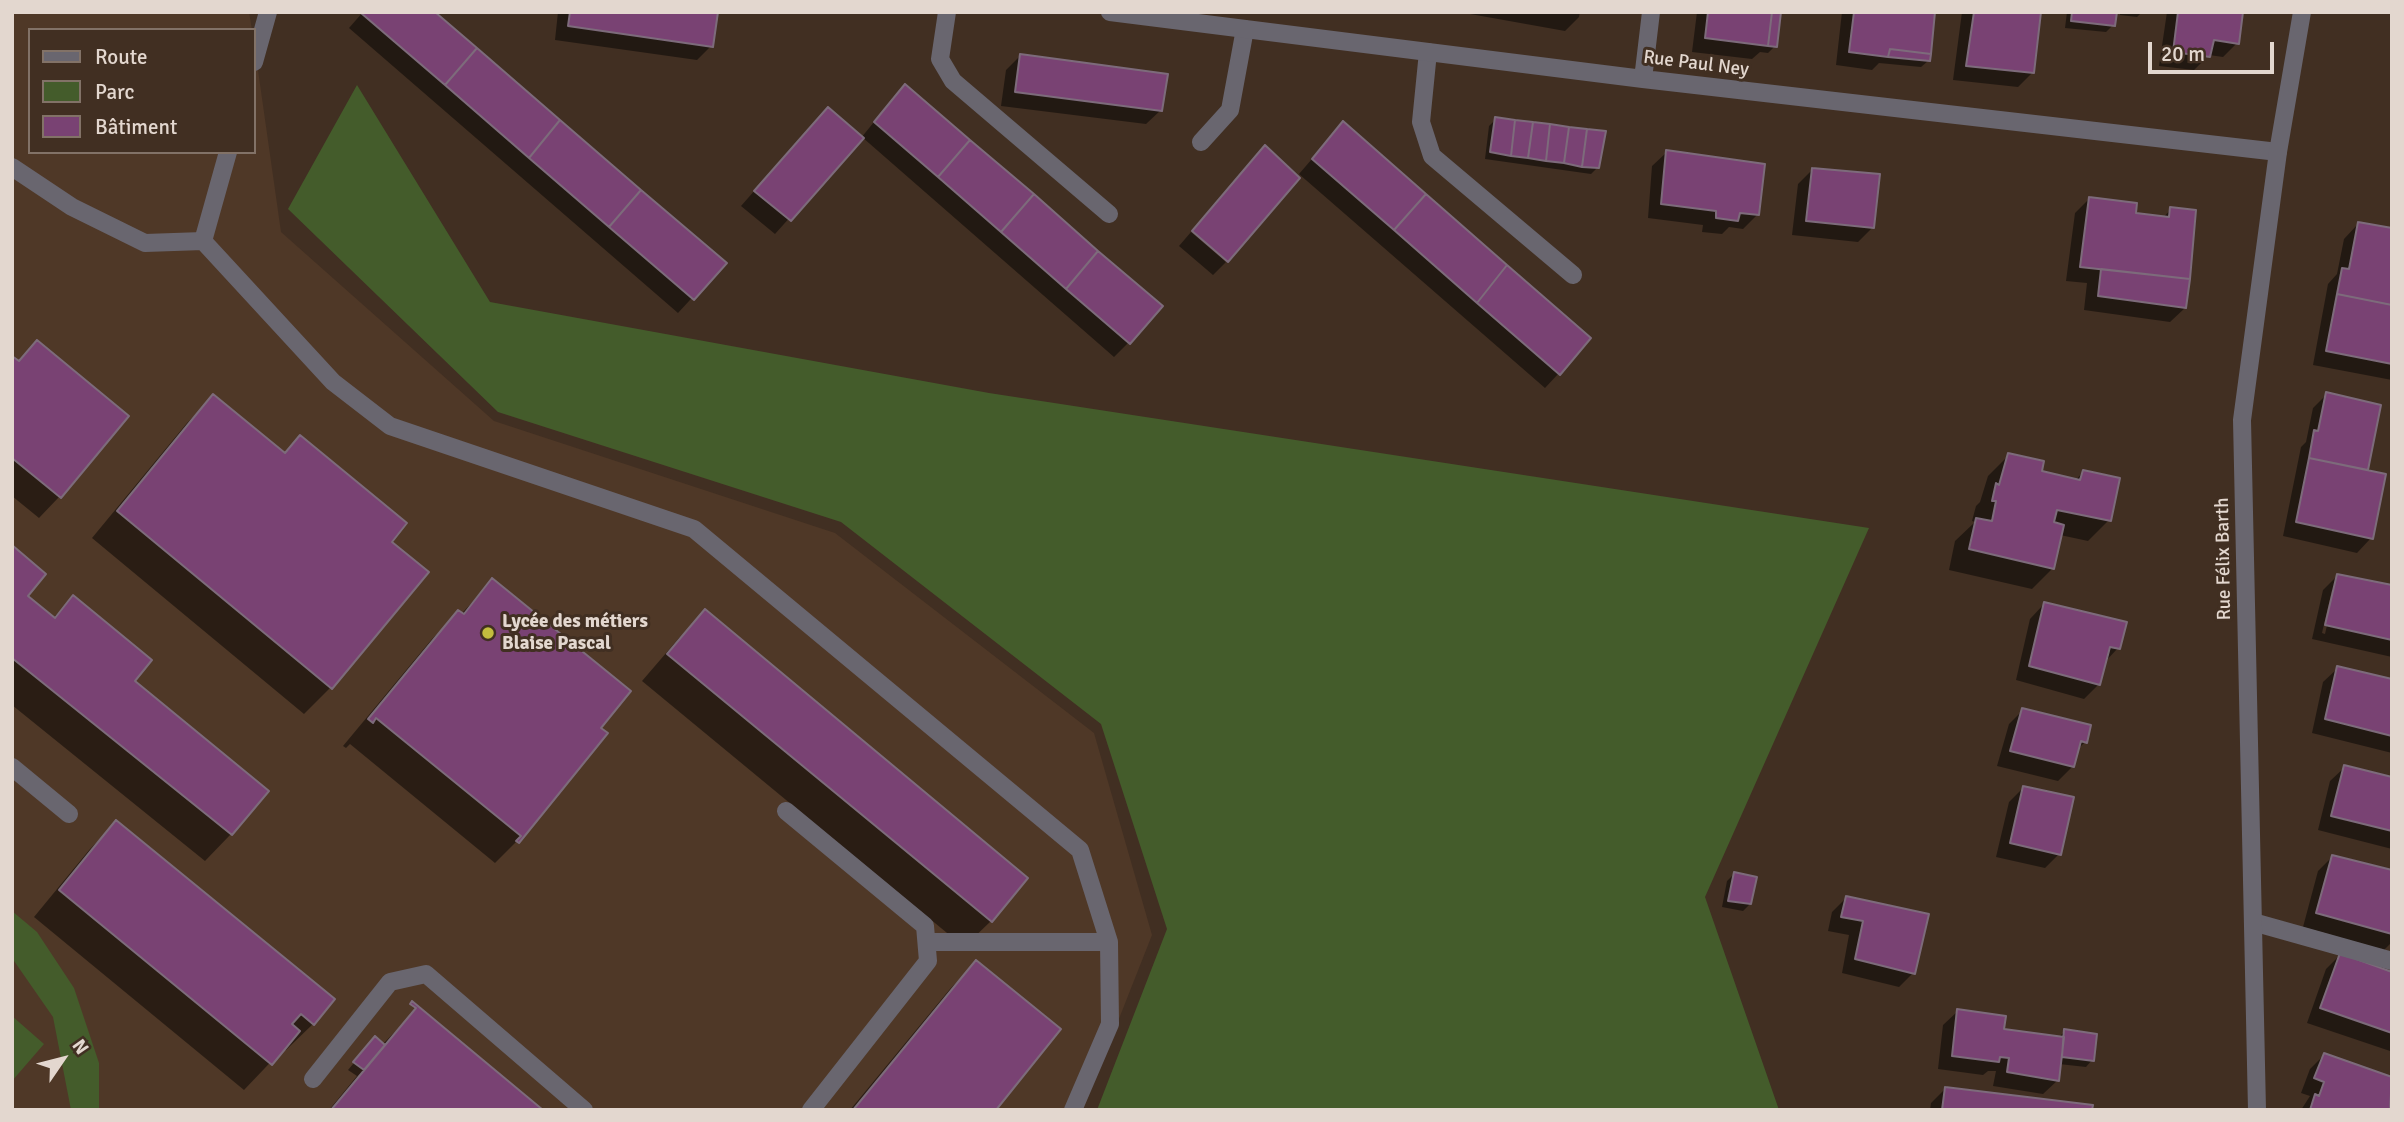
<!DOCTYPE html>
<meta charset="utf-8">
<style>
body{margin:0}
#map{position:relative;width:2404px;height:1122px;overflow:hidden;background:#412f22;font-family:Signika,sans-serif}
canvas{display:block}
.frame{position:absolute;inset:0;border:14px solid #e3d7cf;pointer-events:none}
.legend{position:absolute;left:28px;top:28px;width:228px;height:126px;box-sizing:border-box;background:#412f22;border:2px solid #827267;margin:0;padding:9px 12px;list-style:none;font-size:21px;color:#e3d7cf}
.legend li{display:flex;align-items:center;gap:14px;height:35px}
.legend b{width:35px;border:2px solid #827267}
.north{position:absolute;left:28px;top:1024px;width:70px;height:70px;-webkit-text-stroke:5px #412f22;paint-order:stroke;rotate:55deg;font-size:19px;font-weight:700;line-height:28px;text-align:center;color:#e3d7cf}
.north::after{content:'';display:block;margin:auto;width:24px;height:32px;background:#e3d7cf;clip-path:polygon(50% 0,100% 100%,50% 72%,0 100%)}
.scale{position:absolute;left:2148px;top:42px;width:126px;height:32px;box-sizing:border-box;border:4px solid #e3d7cf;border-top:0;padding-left:9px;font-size:21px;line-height:24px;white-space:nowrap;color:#e3d7cf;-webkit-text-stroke:5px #412f22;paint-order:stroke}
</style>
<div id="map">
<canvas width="2404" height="1122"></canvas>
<div class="frame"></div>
<ul class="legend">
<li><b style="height:9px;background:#69666f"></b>Route</li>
<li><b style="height:19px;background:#445c2b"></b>Parc</li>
<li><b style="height:19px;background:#794273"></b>Bâtiment</li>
</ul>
<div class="north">N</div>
<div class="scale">20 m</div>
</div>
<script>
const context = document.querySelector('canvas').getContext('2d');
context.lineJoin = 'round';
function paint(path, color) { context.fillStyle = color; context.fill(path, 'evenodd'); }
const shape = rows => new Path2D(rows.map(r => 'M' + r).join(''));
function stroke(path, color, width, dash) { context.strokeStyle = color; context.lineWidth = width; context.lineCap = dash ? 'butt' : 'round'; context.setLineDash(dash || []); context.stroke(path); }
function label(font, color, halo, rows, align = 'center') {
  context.font = font + ' Signika,sans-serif'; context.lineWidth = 6; context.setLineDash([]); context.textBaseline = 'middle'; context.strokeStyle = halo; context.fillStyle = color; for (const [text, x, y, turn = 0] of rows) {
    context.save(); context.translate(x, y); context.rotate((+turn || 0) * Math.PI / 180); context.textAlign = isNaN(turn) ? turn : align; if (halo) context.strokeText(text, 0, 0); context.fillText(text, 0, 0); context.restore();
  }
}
const built = shape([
 [12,12,249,12,252,30,30,30,30,152,254,152,254,42,281,232,494,421,835,533,1094,733,1152,935,1083,1110,12,1110]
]);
const green = shape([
 [357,85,490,302,989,393,1869,528,1705,897,1779,1110,1097,1110,1167,929,1101,724,841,522,498,412,288,209],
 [12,911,37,932,74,988,99,1063,99,1110,71,1110,53,1017,12,958],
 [12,1016,44,1044,12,1081]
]);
const shadow = shape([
 [363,12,432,12,724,263,678,313,349,28],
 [558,12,717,12,711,46,697,60,555,40],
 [1459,12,1580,12,1579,17,1565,31],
 [1697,12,1779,12,1775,46,1768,53,1760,52,1752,59,1692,52],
 [1842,12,1933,12,1928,61,1921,67,1879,63,1872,70,1836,65],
 [1962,12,2039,12,2032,73,2018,87,1953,80],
 [2067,12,2115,12,2113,25,2106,32,2065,28],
 [2120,12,2142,12,2137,17,2120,15],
 [2167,12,2241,12,2237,43,2223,57,2209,55,2194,70,2159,66],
 [1021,55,1161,110,1146,124,1001,106,1006,70],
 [891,101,1128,343,1114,357,862,137,775,234,741,206,813,124,861,138],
 [1496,119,1598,167,1591,174,1485,159,1489,126],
 [1343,123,1559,373,1545,388,1299,174],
 [1667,152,1757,215,1743,229,1729,227,1722,234,1702,232,1703,225,1648,218,1652,166],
 [1812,170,1872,228,1858,242,1792,235,1798,184],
 [2089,199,2135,214,2163,218,2171,209,2185,308,2170,322,2084,310,2087,283,2066,281,2075,213],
 [2358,224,2392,230,2392,380,2313,365,2328,284,2337,274,2344,239],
 [1191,232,1226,262,1213,275,1179,246],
 [37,342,127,416,59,497,39,518,12,496,12,358,17,362],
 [2327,394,2379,406,2366,472,2371,538,2357,553,2283,536,2301,447,2306,442,2313,408],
 [213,397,426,572,330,688,304,714,92,538,187,423],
 [2009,455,2040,472,2075,481,2083,472,2109,520,2088,541,2060,535,2053,568,2032,589,1949,570,1955,541,1975,522,1972,521,1976,506,1980,502,1988,476],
 [12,548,26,596,53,618,74,598,132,682,267,792,231,834,205,861,12,705],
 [2338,575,2392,587,2392,657,2312,639,2323,590],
 [2332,590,2335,590,2325,634,2322,633],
 [493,581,599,728,521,837,495,863,350,744,346,748,343,746,432,639,458,613,461,614],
 [2044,604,2118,648,2104,663,2099,684,2084,699,2016,680,2030,619],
 [706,611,991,921,964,947,642,681,679,638],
 [2338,668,2392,681,2392,753,2312,733,2323,682],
 [2023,710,2085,742,2076,751,2073,766,2058,781,1997,766,2009,724],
 [2345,767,2392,796,2392,849,2318,830,2330,781],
 [2024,787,2059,854,2045,868,1996,857,2009,802],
 [116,823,333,1000,313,1024,286,1050,284,1048,244,1090,34,917,90,849],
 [2333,856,2392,872,2392,942,2384,950,2303,927,2318,871],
 [1734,874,1750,904,1743,911,1722,907,1727,881],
 [1846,898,1913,973,1899,987,1842,973,1849,935,1828,931,1832,912],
 [2340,955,2392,974,2392,1049,2390,1051,2307,1023,2326,969],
 [976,962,994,1110,850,1110,950,989],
 [418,1008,541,1110,329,1110,357,1076,348,1070,368,1046,382,1045],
 [1958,1011,2002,1030,2058,1038,2065,1031,2092,1060,2086,1067,2059,1064,2058,1080,2043,1094,1993,1086,1996,1071,1988,1071,1983,1075,1938,1069,1943,1025],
 [2324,1055,2392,1079,2392,1110,2301,1110,2310,1096,2301,1093,2310,1069],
 [1945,1089,2090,1110,1930,1110,1931,1103]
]);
const building = shape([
 [435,12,477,48,445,85,361,13,435,12],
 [570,12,718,12,713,47,568,26,570,12],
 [1708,12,1772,12,1768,46,1705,38,1708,12],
 [1772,12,1781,12,1777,47,1768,46,1772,12],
 [1854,12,1935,12,1931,54,1890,49,1888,57,1849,52,1854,12],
 [1974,12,2041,12,2034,73,1966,66,1974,12],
 [2072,12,2117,12,2115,26,2071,21,2072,12],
 [2178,12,2243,12,2239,44,2214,40,2210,57,2173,52,2178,12],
 [477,48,560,120,529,158,445,85,477,48],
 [1890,49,1931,54,1930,61,1888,57,1890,49],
 [1020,54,1168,74,1162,111,1015,92,1020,54],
 [905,84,970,140,938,177,874,122,905,84],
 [828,107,864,138,791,221,754,191,828,107],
 [1495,117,1515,120,1511,156,1490,152,1495,117],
 [560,120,641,190,609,227,529,158,560,120],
 [1515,120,1533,122,1528,158,1511,156,1515,120],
 [1343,121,1426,194,1394,230,1312,159,1343,121],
 [1533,122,1550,124,1546,161,1528,158,1533,122],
 [1550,124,1569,127,1564,163,1546,161,1550,124],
 [1569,127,1587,129,1582,167,1564,163,1569,127],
 [1587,129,1606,131,1599,168,1582,167,1587,129],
 [970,140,1034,194,1001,232,938,177,970,140],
 [1265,145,1300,178,1228,262,1192,231,1265,145],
 [1666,150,1765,164,1759,215,1740,213,1738,221,1716,218,1716,211,1661,204,1666,150],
 [1812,168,1880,174,1874,228,1806,221,1812,168],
 [641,190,727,263,694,300,609,227,641,190],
 [1034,194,1098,251,1066,289,1001,232,1034,194],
 [1426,194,1507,265,1477,303,1394,230,1426,194],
 [2089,197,2137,203,2136,213,2169,217,2170,207,2196,210,2190,279,2080,267,2089,197],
 [2358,222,2392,228,2392,305,2337,294,2342,268,2349,269,2358,222],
 [1098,251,1163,306,1130,344,1066,289,1098,251],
 [1507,265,1591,338,1560,375,1477,303,1507,265],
 [2101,269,2190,279,2186,308,2098,296,2101,269],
 [2337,294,2392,305,2392,364,2326,351,2337,294],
 [37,340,129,416,61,498,12,458,12,356,19,361,37,340],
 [2326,392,2381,405,2368,470,2309,458,2314,430,2318,431,2326,392],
 [213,394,285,453,300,435,407,523,392,542,429,572,332,689,117,511,213,394],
 [2008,453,2044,461,2042,471,2080,480,2083,470,2120,478,2111,521,2057,510,2054,522,2064,525,2054,569,1969,549,1976,518,1992,521,1996,501,1992,501,1996,483,1999,485,2008,453],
 [2309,458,2386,474,2373,539,2296,522,2309,458],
 [12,545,46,574,28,596,55,618,73,595,152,660,135,681,269,791,232,835,12,658,12,545],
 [2337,574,2392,585,2392,640,2325,625,2337,574],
 [492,578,631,691,601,728,608,733,519,843,516,841,521,836,376,718,373,723,368,719,458,610,464,614,492,578],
 [2044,602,2127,622,2120,649,2110,647,2100,685,2029,666,2044,602],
 [705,609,1028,878,992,922,667,654,705,609],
 [2337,666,2392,679,2392,736,2325,719,2337,666],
 [2022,708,2091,725,2087,743,2081,741,2074,767,2010,751,2022,708],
 [2344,765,2392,777,2392,831,2331,816,2344,765],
 [2023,786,2074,797,2061,855,2010,843,2023,786],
 [116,820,335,999,314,1025,301,1014,292,1024,300,1031,272,1065,59,890,116,820],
 [2332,855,2392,870,2392,934,2316,913,2332,855],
 [1734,872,1757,877,1751,904,1728,901,1734,872],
 [1846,896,1929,914,1915,974,1855,959,1863,921,1841,917,1846,896],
 [2340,953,2392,972,2392,1033,2320,1008,2340,953],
 [976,960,1061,1029,996,1110,853,1110,976,960],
 [412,1001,543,1110,331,1110,416,1008,410,1004,412,1001],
 [1957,1009,2006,1016,2004,1029,2064,1037,2059,1081,2007,1072,2009,1058,2000,1057,1999,1062,1952,1056,1957,1009],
 [2064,1029,2097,1034,2094,1061,2062,1057,2064,1029],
 [375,1036,385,1045,364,1070,353,1062,375,1036],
 [2324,1053,2392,1077,2390,1110,2310,1110,2315,1094,2319,1096,2324,1082,2314,1078,2324,1053],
 [1945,1087,2093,1105,2092,1110,1942,1110,1945,1087]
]);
const service = shape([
 [947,12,940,59,953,81,1109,214],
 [1428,52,1421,122,1432,156,1573,275],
 [254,62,268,12],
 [1201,142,1230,110,1245,29],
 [228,152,203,241,333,382,390,426,694,529,1080,850,1109,942,1110,1024,1073,1110],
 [12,167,72,207,145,243,203,241],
 [12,767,69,814],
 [786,811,925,926,928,961,811,1110],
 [2253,922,2392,961],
 [927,942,1109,942],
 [313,1079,390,982,426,974,584,1110]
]);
const minor = shape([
 [1110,12,1643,79,2278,152],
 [1643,79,1651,12]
]);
const tertiary = shape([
 [2257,1110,2242,420,2278,152,2302,12]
]);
const markers = [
 [488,633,7,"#c3bd3e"]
];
const streetNames = [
 ["Rue Paul Ney",1696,64,7],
 ["Rue Félix Barth",2224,559,-91]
];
const poiNames = [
 ["Lycée des métiers",502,622],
 ["Blaise Pascal",502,644]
];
paint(built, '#4f3827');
paint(green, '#445c2b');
paint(shadow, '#0007');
paint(building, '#794273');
stroke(building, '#7d6b7b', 2);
stroke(service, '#69666f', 18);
stroke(minor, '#69666f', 18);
stroke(tertiary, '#69666f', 18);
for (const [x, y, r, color] of markers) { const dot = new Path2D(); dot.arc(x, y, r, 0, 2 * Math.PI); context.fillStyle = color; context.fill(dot); stroke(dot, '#412f22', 2.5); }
label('19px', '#e3d7cf', '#412f22', streetNames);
label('bold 19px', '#e3d7cf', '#412f22', poiNames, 'left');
</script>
